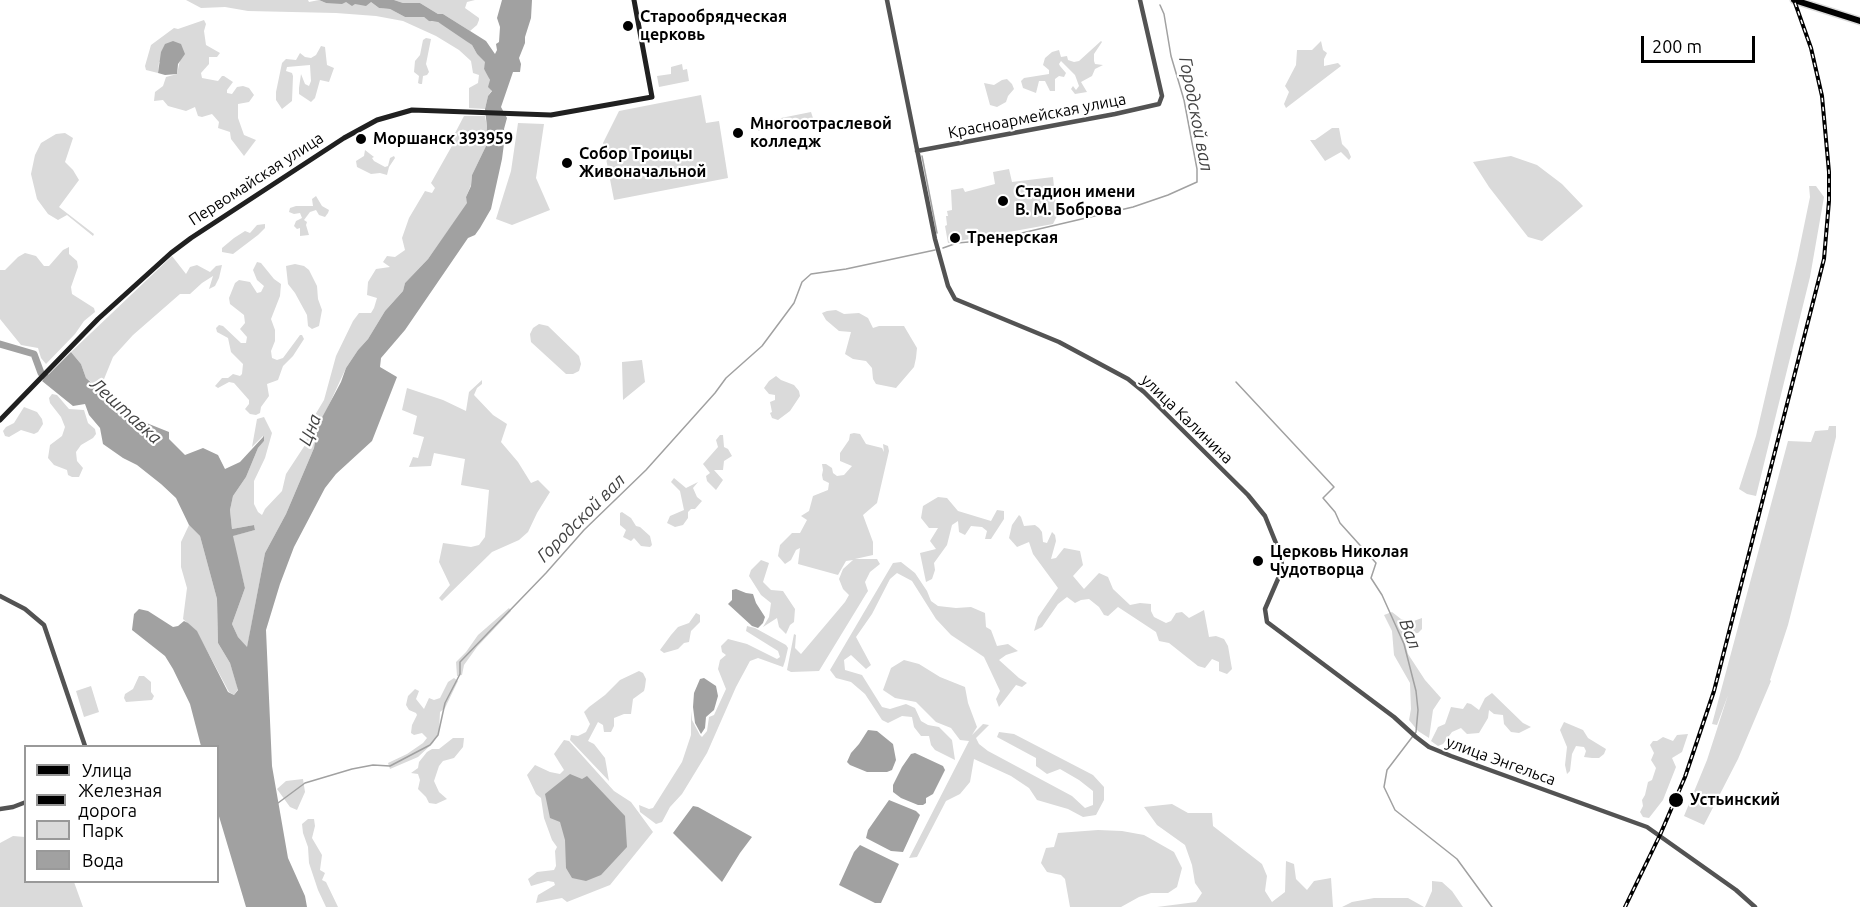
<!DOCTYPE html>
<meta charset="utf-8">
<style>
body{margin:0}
#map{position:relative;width:1860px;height:907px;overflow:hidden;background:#fff;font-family:Ubuntu,sans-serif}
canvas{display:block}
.legend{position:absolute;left:24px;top:745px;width:195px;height:138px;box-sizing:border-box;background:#fff;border:2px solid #999;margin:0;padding:8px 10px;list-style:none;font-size:18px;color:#000}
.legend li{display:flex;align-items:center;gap:12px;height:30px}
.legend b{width:30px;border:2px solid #999}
.scale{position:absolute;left:1641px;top:36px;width:114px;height:27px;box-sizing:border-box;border:3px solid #000;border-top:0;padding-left:8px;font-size:18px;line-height:21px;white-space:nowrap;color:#000;-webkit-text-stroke:4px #fff;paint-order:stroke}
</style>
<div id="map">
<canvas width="1860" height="907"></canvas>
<ul class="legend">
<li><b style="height:8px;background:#000"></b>Улица</li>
<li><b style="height:8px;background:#000"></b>Железная дорога</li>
<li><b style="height:16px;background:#dadada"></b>Парк</li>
<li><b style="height:16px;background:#a1a1a1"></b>Вода</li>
</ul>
<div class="scale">200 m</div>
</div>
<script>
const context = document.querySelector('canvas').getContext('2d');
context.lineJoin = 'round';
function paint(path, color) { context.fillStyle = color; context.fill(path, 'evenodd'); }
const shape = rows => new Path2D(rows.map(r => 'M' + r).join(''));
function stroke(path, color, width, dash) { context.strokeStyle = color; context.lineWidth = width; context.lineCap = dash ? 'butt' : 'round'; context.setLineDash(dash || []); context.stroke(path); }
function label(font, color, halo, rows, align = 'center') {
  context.font = font + ' Ubuntu,sans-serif'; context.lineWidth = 4.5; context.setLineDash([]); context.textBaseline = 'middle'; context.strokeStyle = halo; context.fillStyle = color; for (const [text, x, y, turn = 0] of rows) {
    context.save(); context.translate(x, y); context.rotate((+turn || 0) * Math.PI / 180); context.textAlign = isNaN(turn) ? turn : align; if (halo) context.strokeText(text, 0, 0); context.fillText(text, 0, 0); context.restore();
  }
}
const green = shape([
 [186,0,308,0,309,2,319,0,326,3,346,2,355,4,371,2,379,8,390,9,405,17,424,17,432,22,438,22,453,30,472,45,477,54,486,62,484,69,489,76,492,90,488,96,485,109,469,108,469,88,478,83,479,75,473,73,471,61,459,50,436,36,403,21,376,16,336,13,248,11,225,7,201,8],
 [394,0,475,0,467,2,465,8,479,18,479,20,477,25,470,31,443,14,438,14,420,3,403,3],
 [204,20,206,24,204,31,206,45,220,53,217,57,209,57,209,64,201,73,202,78,218,81,222,76,224,76,233,82,227,90,227,93,232,94,237,87,243,86,249,88,254,95,249,102,238,104,238,118,244,135,256,140,244,156,231,139,230,132,218,128,219,122,212,114,202,117,198,116,195,107,186,111,168,106,163,100,154,101,155,92,163,86,166,77,177,74,180,60,159,62,158,73,146,70,145,66,151,45,174,28,178,29],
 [426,38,431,39,426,64,429,72,427,75,423,76,422,84,420,84,418,83,419,76,414,72,415,61,420,55,423,40],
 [1101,41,1102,42,1094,54,1094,61,1095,64,1103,65,1095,69,1092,76,1081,82,1087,92,1075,94,1071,89,1073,86,1076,90,1079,86,1075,75,1061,61,1059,64,1060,66,1066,73,1064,77,1059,76,1055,79,1055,91,1050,91,1045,81,1039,81,1036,93,1023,88,1021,81,1024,78,1049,74,1049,70,1043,65,1045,58,1052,52,1059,50,1061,57,1067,56,1068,60,1074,62,1079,61],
 [1321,41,1323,50,1327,53,1324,59,1324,66,1338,63,1341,66,1286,108,1284,104,1289,92,1285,86,1296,65,1297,50,1312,50],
 [321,46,325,47,327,65,334,68,329,82,320,80,315,98,311,102,299,94,299,88,301,74,305,84,309,86,311,81,310,65,287,67,286,71,292,73,293,76,292,101,282,109,276,100,276,92,282,63,286,59,296,60,300,53,305,57,311,58,316,55],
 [682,64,683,70,687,69,689,81,659,87,657,76,671,74,671,67],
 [1007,79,1012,84,1014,89,1008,96,1006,102,997,107,990,105,984,83,994,85,1002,80],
 [701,95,706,123,719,121,728,178,614,200,603,143,619,111],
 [811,112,814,121,810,122,759,131,755,127,756,123],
 [464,116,485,116,487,127,486,146,472,175,471,185,466,197,468,203,428,259,405,283,403,291,385,311,368,339,358,350,346,368,315,435,314,448,286,514,265,553,247,648,238,637,232,624,245,588,232,536,255,530,254,525,232,529,230,510,233,496,246,477,258,448,264,441,263,436,252,447,257,419,264,417,272,433,265,458,254,481,254,504,258,512,262,515,265,509,282,491,286,474,305,445,312,420,324,400,336,356,353,321,359,313,371,313,374,308,377,298,367,295,368,282,376,269,390,267,383,262,387,256,395,257,405,250,402,238,409,218,425,191,432,193,435,188,431,183,453,144,454,135],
 [518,123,544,124,536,178,550,210,512,225,496,219,511,171],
 [1332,128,1339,128,1342,144,1348,150,1351,157,1349,160,1341,152,1325,161,1310,140,1315,140],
 [65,133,73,138,65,162,73,170,79,180,59,207,94,234,93,236,67,215,58,220,48,214,37,199,31,174,35,155,41,143,56,134],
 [365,150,374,157,372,158,374,161,385,167,388,166,390,158,394,156,395,158,389,167,387,175,380,173,371,174,357,167,356,161,364,156],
 [1511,156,1537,165,1562,184,1583,206,1542,241,1528,237,1489,187,1473,162],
 [1009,169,1012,182,1053,177,1057,216,1053,224,948,243,945,226,947,225,946,216,948,216,947,211,952,210,951,190,963,188,965,192,995,184,993,172],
 [1809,186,1816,186,1824,197,1810,277,1756,496,1747,494,1739,489,1756,436,1797,260,1810,197],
 [316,196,322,206,329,210,328,213,325,217,319,215,316,210,310,212,304,220,307,222,306,225,309,235,300,236,300,228,297,229,294,226,296,221,302,218,300,213,294,214,289,212,290,208,296,206,313,206,312,199],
 [265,224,265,228,258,235,233,254,222,252,222,248,234,238,245,231,250,233,257,225],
 [69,247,69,254,77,261,78,267,71,287,72,294,94,308,95,312,84,321,75,334,46,364,41,358,38,348,21,345,0,319,0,270,5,270,18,257,25,253,36,256,44,266,49,266,63,250],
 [172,256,186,274,190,267,197,265,210,272,216,266,222,265,219,278,215,286,209,289,213,276,202,283,190,294,180,294,133,335,113,357,100,389,86,378,81,364,71,352],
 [257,262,261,263,274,279,281,284,280,296,271,319,275,330,275,341,271,351,272,358,277,360,283,358,300,335,302,335,304,339,293,356,283,366,278,380,267,384,269,396,261,407,260,413,256,415,250,414,245,409,249,404,249,400,234,383,229,382,218,388,215,386,222,378,228,378,233,374,240,376,242,374,243,364,231,352,228,338,217,332,216,328,219,325,223,326,241,343,246,343,247,337,240,329,245,323,244,315,230,304,229,298,235,283,239,280,250,282,257,293,261,292,264,286,257,280,253,270],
 [295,264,304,266,309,270,317,286,318,299,322,310,319,326,312,329,308,326,307,315,295,293,288,284,286,266],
 [836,310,844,314,859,313,868,318,873,328,879,326,904,326,917,348,916,358,914,367,896,388,876,384,873,379,872,368,866,361,853,359,845,354,851,332,839,331,826,320,822,313,827,311],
 [539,324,548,326,579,356,581,364,579,371,573,374,566,374,531,342,530,334,533,328],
 [642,360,645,382,623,400,622,362],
 [776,376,781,380,794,385,799,391,800,396,790,411,778,420,772,418,770,413,772,412,770,402,775,400,775,395,769,394,764,388,769,381],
 [482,380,482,384,477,388,474,395,493,415,507,424,501,442,518,462,531,483,538,480,550,492,537,513,528,532,519,540,492,552,442,601,439,598,450,585,439,562,443,543,471,547,479,545,485,537,489,490,461,485,465,459,434,453,431,466,409,467,413,457,418,458,424,437,413,434,417,416,402,410,407,388,443,400,466,411,469,392],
 [52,394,57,395,69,409,84,410,88,423,95,429,96,434,93,438,81,445,76,452,77,461,83,468,79,477,72,477,68,475,67,470,54,465,48,458,50,445,62,436,65,427,61,417,50,403,49,398],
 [24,407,37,412,42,419,43,424,38,432,34,434,21,430,9,437,5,436,3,431,6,427,14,423],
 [1829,426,1836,426,1836,437,1788,625,1770,680,1771,681,1738,759,1704,825,1684,816,1707,760,1728,695,1717,725,1712,724,1788,441,1811,442,1815,431,1828,430],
 [854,433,860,434,866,444,882,448,884,452,883,444,888,446,889,451,877,503,863,515,873,542,873,555,855,559,877,559,880,564,870,572,865,582,868,591,866,594,819,671,791,672,787,670,794,634,796,635,795,648,801,654,845,602,849,595,843,589,839,579,843,569,853,560,846,561,838,575,798,564,800,548,796,550,791,560,785,564,778,556,780,545,792,533,800,533,807,520,801,516,809,511,813,496,828,490,829,483,823,480,822,475,823,470,822,464,826,464,832,468,833,473,837,476,844,475,852,466,840,461,840,453,849,440,850,434],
 [720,435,723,435,724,447,728,449,732,456,724,461,723,470,714,470,723,480,716,490,707,481,706,476,710,473,703,464,718,447,716,440],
 [674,478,686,488,698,482,693,488,697,497,702,501,695,509,691,509,688,512,688,518,683,525,675,527,667,523,670,516,684,510,680,491,671,482],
 [938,497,947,498,958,511,991,521,997,510,1004,511,1004,519,991,539,985,539,987,531,982,527,971,526,965,535,959,532,958,521,952,525,947,545,934,563,935,570,932,579,926,582,920,553,936,549,930,541,938,528,929,528,921,518,923,506],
 [622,512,631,518,636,526,640,527,650,536,652,545,650,547,641,546,634,538,631,541,623,537,626,530,620,525,620,513],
 [1019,515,1021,517,1024,526,1035,525,1039,528,1042,532,1043,542,1047,543,1052,532,1055,535,1056,541,1051,559,1056,558,1064,548,1080,551,1083,565,1073,576,1084,589,1099,573,1108,577,1113,589,1130,605,1140,603,1151,604,1151,611,1154,617,1166,623,1171,621,1176,613,1182,612,1189,618,1204,610,1209,637,1216,636,1224,639,1228,646,1232,669,1227,674,1219,671,1219,662,1212,659,1205,668,1198,666,1169,643,1159,641,1156,632,1118,607,1108,616,1104,615,1099,607,1089,599,1081,600,1075,603,1067,597,1058,604,1042,627,1034,631,1038,617,1058,588,1033,554,1029,542,1017,547,1009,538,1012,525],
 [189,525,200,536,217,599,218,643,230,663,238,689,234,695,229,692,197,632,183,619,187,588,181,567,181,542],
 [761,560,769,563,763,582,771,590,783,591,795,609,794,622,790,625,786,634,779,627,777,618,763,627,769,617,771,603,761,595,749,576,751,570],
 [901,562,915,573,927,591,931,601,938,606,956,608,971,607,985,613,986,627,991,630,997,646,1008,644,1018,651,1006,655,999,660,1019,678,1027,683,1022,687,1016,685,999,707,996,699,1000,691,984,657,951,635,936,619,912,581,897,573,890,579,872,614,856,637,871,665,866,669,851,655,844,660,845,670,862,675,882,707,890,709,906,704,915,708,921,721,928,725,939,727,952,740,955,760,935,750,931,745,929,736,921,736,914,727,912,717,902,716,888,723,882,720,865,694,851,682,836,678,830,670,893,563],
 [509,608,511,611,477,647,464,665,462,675,457,676,456,662,466,652,478,635],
 [1392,612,1401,619,1411,622,1422,618,1422,629,1418,633,1407,634,1404,639,1408,654,1425,680,1441,698,1433,710,1429,738,1418,731,1409,720,1411,709,1410,683,1394,655,1392,631,1384,615],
 [696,613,700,615,700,622,691,631,689,642,684,643,678,649,664,653,660,650,671,635,678,627,689,623],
 [747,626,755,628,786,645,788,648,785,661,783,667,758,658,750,661,736,687,707,753,682,794,670,807,662,822,656,824,640,812,639,805,649,809,653,808,682,762,691,735,691,711,692,720,700,735,702,737,707,731,709,717,714,715,726,689,718,669,720,660,726,655,722,652,721,646,728,639,747,644,777,659,780,657,778,651,746,631],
 [904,660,919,664,940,677,965,687,968,703,977,727,972,735,983,724,989,725,976,738,979,744,988,751,1072,796,1085,808,1093,805,1093,791,1079,780,1060,769,1047,774,1036,766,1036,758,997,737,999,732,1014,734,1093,775,1104,787,1104,800,1096,815,1083,817,1068,809,1037,800,1029,788,1011,776,974,759,970,782,960,794,946,801,917,857,909,858,969,741,960,740,951,728,936,722,916,702,895,698,883,690,891,668],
 [639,671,643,673,646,679,645,687,644,691,633,699,631,714,624,714,614,718,614,726,611,732,604,732,603,725,598,722,588,741,594,744,605,758,609,781,570,740,571,735,578,736,586,732,590,724,584,712,589,707,605,695,620,680],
 [139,676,144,676,151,682,151,692,154,696,152,700,126,702,124,698,125,694,133,689],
 [454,678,458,681,457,683,445,708,440,712,439,732,433,743,418,757,390,769,388,763,407,754,423,743,427,738,422,733,414,735,411,733,412,725,417,715,416,713,409,710,406,705,408,696,415,689,419,691,416,699,424,709,429,698,434,700,440,698,448,682],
 [91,686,99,712,84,717,76,691],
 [1492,693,1523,723,1531,727,1519,733,1511,732,1504,724,1503,715,1494,714,1489,710,1488,718,1479,733,1467,734,1461,728,1452,732,1443,744,1438,746,1431,741,1438,727,1445,724,1451,707,1463,709,1467,703,1471,704,1479,710,1485,698],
 [1564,722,1583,730,1588,738,1606,749,1604,754,1599,758,1592,758,1584,757,1586,751,1584,747,1576,746,1572,754,1570,771,1567,774,1565,765,1567,747,1560,730],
 [1688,734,1682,752,1672,758,1676,767,1663,800,1649,818,1643,817,1640,812,1643,806,1642,800,1645,795,1648,782,1652,780,1656,768,1651,760,1654,753,1650,745,1653,741,1657,741,1663,737,1673,741,1677,735],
 [453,738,464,738,463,747,454,758,443,761,439,766,434,781,439,792,447,799,436,804,429,803,426,797,418,789,420,780,418,774,411,773,418,768,419,762,427,752,432,749,439,749],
 [564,740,569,741,614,791,631,802,653,832,610,885,567,902,562,898,536,903,538,895,555,885,554,882,548,881,531,886,528,879,537,872,554,870,556,866,555,851,557,847,552,840,544,818,541,798,536,794,527,775,535,765,550,772,560,774,564,770,554,754],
 [303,779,305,792,297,810,290,807,277,789,286,781],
 [1172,804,1188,813,1212,813,1213,826,1262,864,1267,876,1265,891,1272,902,1285,892,1286,861,1294,864,1296,879,1307,890,1314,881,1331,878,1333,907,1157,907,1196,902,1202,893,1195,883,1192,865,1185,845,1157,825,1144,807],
 [308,819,314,819,315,826,312,838,322,855,320,870,325,873,322,880,326,882,338,907,326,907,318,890,309,863,308,847,303,833,302,824],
 [1098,830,1122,831,1144,835,1174,852,1182,868,1177,887,1168,893,1151,893,1139,897,1121,907,1070,907,1065,879,1061,875,1047,872,1041,863,1046,848,1054,847,1058,833],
 [13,836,25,837,26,882,74,882,83,907,0,907,0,843],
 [1432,881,1442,882,1452,891,1463,907,1425,907,1432,891],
 [1374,898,1408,898,1424,907,1342,907,1352,902]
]);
const water = shape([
 [319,0,394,0,403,3,420,3,438,14,443,14,486,41,495,54,497,50,496,44,499,42,500,27,497,18,502,0,532,0,531,18,525,37,525,43,519,58,521,64,520,72,513,72,501,107,507,118,504,129,505,136,502,159,491,209,480,228,475,235,468,238,405,330,381,358,380,367,397,377,372,441,336,474,325,488,294,547,280,584,266,630,272,766,288,858,305,896,307,907,246,907,218,813,218,746,201,746,190,704,173,669,165,656,132,630,134,614,139,609,148,611,173,627,178,626,184,621,188,623,197,631,228,692,234,695,238,690,230,663,218,643,217,599,200,536,189,525,176,498,161,484,137,465,123,458,103,444,100,428,89,415,85,404,73,406,42,381,71,352,81,364,86,378,129,416,169,432,169,439,185,455,203,448,218,455,225,469,240,462,264,436,264,441,258,448,246,477,233,496,230,510,232,529,254,525,255,530,233,536,245,588,232,624,238,637,247,647,265,553,286,514,314,448,317,427,341,382,346,368,358,350,368,339,385,311,403,291,405,283,428,259,467,203,466,197,471,186,472,175,486,146,487,127,485,109,488,96,492,91,488,87,490,80,484,69,485,62,477,54,472,45,438,22,429,21,424,17,405,17,390,9,379,8,371,2,366,6,355,4,352,6,346,2,342,4,326,3],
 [173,41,181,44,185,54,178,64,177,74,165,75,158,73,161,52,165,44],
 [736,589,746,593,753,594,756,603,765,617,763,623,758,628,752,626,728,604,732,600,732,590],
 [704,678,716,686,718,696,714,710,706,717,705,728,701,734,695,723,693,707,694,693,700,679],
 [868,730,877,731,893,744,896,760,892,770,887,772,867,772,850,765,847,762,851,753,859,744],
 [915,753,943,766,945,770,933,794,926,798,926,803,923,805,918,805,901,798,893,792,893,785,902,767,911,754],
 [570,774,582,779,587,776,625,816,627,847,601,875,586,881,572,878,566,868,565,840,560,822,550,818,545,794],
 [889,800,916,811,920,815,903,852,891,851,866,838,868,830],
 [693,806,698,807,752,837,740,853,722,882,673,833],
 [860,845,899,864,881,903,875,903,839,885,854,852]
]);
const stream = shape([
 [922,156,937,233],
 [943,248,957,243,992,240,1133,207,1168,195,1197,182,1197,169,1184,100,1171,56,1164,14,1160,5],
 [1236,382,1334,487,1323,498,1335,512,1340,523,1376,563,1371,578,1382,595,1404,644,1416,691,1418,710,1416,732,1387,770,1384,787,1395,810,1457,859,1492,907],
 [278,803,305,783,352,769,373,765,390,766,430,745,438,735,445,703,460,674,460,662,546,573,584,530,646,470,715,393,726,378,762,346,794,303,802,282,811,274,846,269,935,250]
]);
const river = shape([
 [0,344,34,354,41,373,47,378]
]);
const tertiary = shape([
 [887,0,935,239,948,286,955,299,1059,342,1128,379,1144,392,1248,495,1265,516,1282,558,1281,572,1265,609,1267,622,1394,717,1416,737,1429,747,1451,756,1647,827,1736,890,1755,907],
 [917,151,1115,114,1159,104,1162,96,1140,0],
 [0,596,25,609,44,625,85,746],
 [0,809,13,807,26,802]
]);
const secondary = shape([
 [0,420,98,319,171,253,191,238,344,138,377,120,412,110,551,115,652,97,634,0]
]);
const primary = shape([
 [1794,0,1860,21]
]);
const rail = shape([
 [1625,907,1660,835,1685,777,1714,691,1824,259,1829,201,1829,172,1822,96,1811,48,1794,0]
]);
const markers = [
 [628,26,6,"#000"],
 [738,133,6,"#000"],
 [361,139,6,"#000"],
 [567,163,6,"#000"],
 [1003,201,6,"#000"],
 [955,238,6,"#000"],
 [1258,561,6,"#000"],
 [1676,800,8,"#000"]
];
const poiNames = [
 ["Старообрядческая",640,17],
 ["церковь",640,35],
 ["Многоотраслевой",750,124],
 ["колледж",750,142],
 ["Моршанск 393959",373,139],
 ["Собор Троицы",579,154],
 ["Живоначальной",579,172],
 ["Стадион имени",1015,192],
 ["В. М. Боброва",1015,210],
 ["Тренерская",967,238],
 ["Церковь Николая",1270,552],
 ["Чудотворца",1270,570],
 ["Устьинский",1690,800]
];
const streetNames = [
 ["Красноармейская улица",1037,116,-11],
 ["Первомайская улица",256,179,-33],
 ["улица Калинина",1187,419,44],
 ["улица Энгельса",1501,761,20]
];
const waterNames = [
 ["Городской вал",1196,114,79],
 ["Лештавка",126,411,42],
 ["Цна",310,430,-69],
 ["Городской вал",581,518,-45],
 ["Вал",1410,634,69]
];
paint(green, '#dadada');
paint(water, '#a1a1a1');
stroke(stream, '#a1a1a1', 1.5);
stroke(river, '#a1a1a1', 7);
stroke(primary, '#dbdbdb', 9);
stroke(tertiary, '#535353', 4.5);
stroke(secondary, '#202020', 5);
stroke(primary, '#000', 6);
stroke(rail, '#000', 4);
stroke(rail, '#fff', 1.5, [4.5]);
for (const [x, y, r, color] of markers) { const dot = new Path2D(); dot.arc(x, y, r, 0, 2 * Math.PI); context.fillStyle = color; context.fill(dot); stroke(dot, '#fff', 2); }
label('bold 16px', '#000', '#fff', poiNames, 'left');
label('16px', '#000', '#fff', streetNames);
label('italic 18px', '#424242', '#fff', waterNames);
</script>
